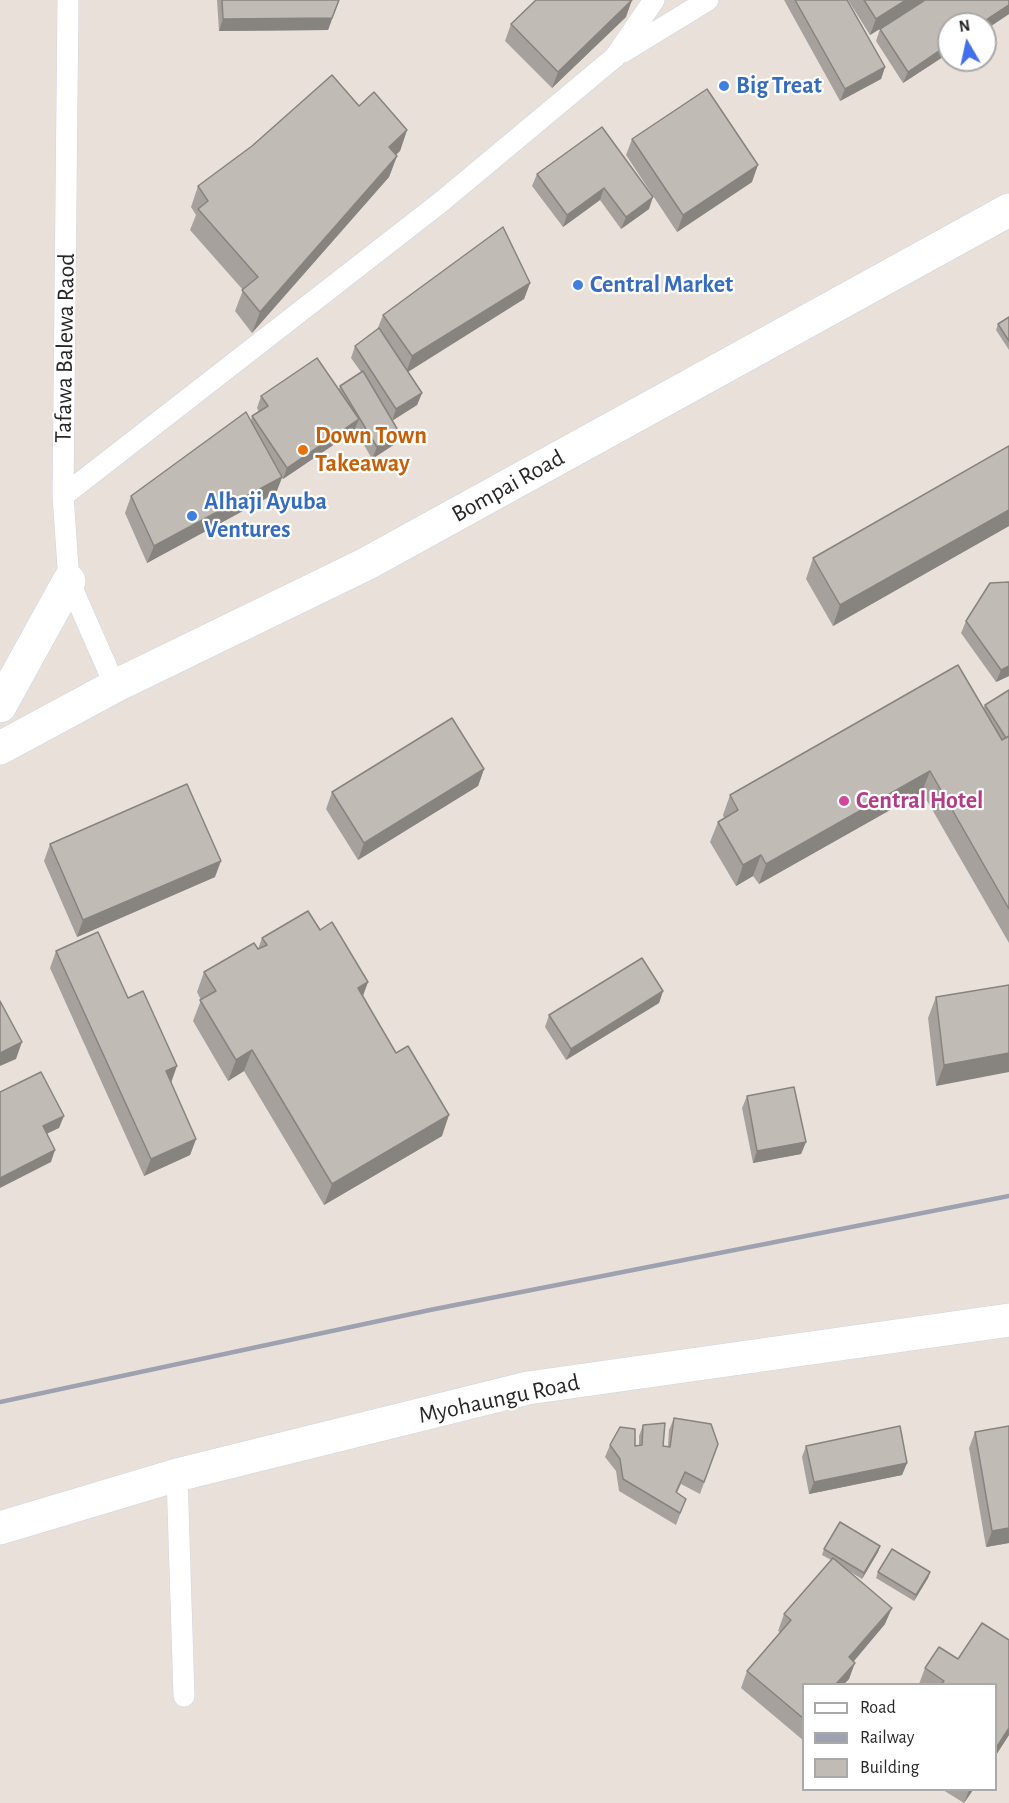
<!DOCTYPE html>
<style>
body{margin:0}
#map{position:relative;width:1009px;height:1803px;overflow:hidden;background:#e9e1d9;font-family:"Alegreya Sans",sans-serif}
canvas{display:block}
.legend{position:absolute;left:802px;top:1683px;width:195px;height:108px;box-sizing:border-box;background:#fff;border:2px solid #a9a9a9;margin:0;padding:8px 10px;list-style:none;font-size:18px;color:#272727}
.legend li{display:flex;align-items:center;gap:12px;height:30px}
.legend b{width:30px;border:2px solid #a9a9a9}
.north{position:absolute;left:937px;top:12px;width:60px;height:60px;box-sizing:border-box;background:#fff;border:2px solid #a9a9a9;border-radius:50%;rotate:351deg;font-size:16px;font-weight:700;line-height:24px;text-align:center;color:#272727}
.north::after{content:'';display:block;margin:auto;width:21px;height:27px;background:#436fec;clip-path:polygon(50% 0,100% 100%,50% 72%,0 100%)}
</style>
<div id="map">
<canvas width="1009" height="1803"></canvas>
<ul class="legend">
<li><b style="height:8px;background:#fff"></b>Road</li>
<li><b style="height:8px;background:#9da1b0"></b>Railway</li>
<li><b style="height:16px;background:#c1bbb6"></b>Building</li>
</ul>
<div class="north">N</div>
</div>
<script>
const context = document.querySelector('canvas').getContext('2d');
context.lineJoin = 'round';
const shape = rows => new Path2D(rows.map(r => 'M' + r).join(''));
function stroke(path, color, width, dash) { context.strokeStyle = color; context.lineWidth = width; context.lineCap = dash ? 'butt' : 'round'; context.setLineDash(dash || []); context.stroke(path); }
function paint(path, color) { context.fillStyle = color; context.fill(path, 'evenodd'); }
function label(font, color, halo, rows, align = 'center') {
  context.font = font + ' "Alegreya Sans",sans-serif'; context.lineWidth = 4.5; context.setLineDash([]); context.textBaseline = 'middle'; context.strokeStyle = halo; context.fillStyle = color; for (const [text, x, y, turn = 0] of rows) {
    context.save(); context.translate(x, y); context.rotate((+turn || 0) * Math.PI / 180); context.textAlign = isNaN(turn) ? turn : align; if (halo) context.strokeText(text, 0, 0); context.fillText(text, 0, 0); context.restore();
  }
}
const service = shape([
 [68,0,63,496,69,581,115,686],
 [623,52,708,0],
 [63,496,441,202,615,57,654,0],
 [177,1475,184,1696]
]);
const minor = shape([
 [0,1528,177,1475,528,1388,1009,1320]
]);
const secondary = shape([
 [0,706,69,581],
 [0,748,115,686,366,564,1009,210]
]);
const rail = shape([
 [0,1402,430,1310,1009,1196]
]);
const wall = shape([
 [217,0,339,0,328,30,219,31],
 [784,0,847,0,885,67,881,79,840,101],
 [848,0,1009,0,1009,14,985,30,985,24,949,24,949,53,903,83,876,41,880,29,896,19,870,35],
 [626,17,552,88,505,41,511,24],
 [359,106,407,130,400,151,396,155,397,156,389,177,252,333,235,311,243,290,190,230,196,215,191,207,198,186],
 [602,127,649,209,621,229,600,200,563,227,532,186,537,174],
 [632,139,752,182,677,232,626,155],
 [530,283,524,299,408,372,422,393,417,405,392,420,399,432,395,444,372,459,355,429,354,431,283,479,282,478,276,493,147,563,125,513,131,496,251,421,252,416,259,412,257,408,261,396,339,390,340,386,361,372,351,358,355,346,377,330,383,315],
 [1009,317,1009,350,996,330,998,324],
 [1009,446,1009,526,833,626,806,579,813,558],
 [966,621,1009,676,996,682,961,633],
 [1009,690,1009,943,922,792,759,884,753,876,736,886,710,842,718,822,724,818,723,815,730,795,983,709,985,705],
 [484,769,478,786,358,860,326,809,332,792],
 [50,844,215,877,77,937,44,861],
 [320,930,368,982,363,996,442,1136,324,1205,244,1071,228,1081,193,1021,201,1000,197,992,204,972,258,949,262,938],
 [56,951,128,998,171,1083,196,1139,190,1155,144,1176,50,968],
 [1009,985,936,1086,928,1018,936,997],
 [663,991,659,1003,566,1060,545,1027,549,1015],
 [747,1096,806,1142,801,1154,753,1163,742,1108],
 [674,1418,718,1444,700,1494,681,1484,677,1493,686,1499,676,1525,619,1491,616,1471,605,1457,610,1445,639,1445,639,1436,643,1425,663,1446,668,1446,669,1430],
 [975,1432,1009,1543,986,1547,969,1448],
 [806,1446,907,1463,902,1475,809,1494,802,1457],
 [880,1546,878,1552,862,1579,847,1570,885,1624,854,1661,849,1679,844,1684,804,1684,804,1741,741,1688,747,1671,780,1632,778,1631,784,1614,831,1560,822,1555,824,1549],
 [878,1572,930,1572,928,1578,914,1601,876,1578],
 [1009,1640,1009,1735,996,1755,996,1684,919,1684,925,1668,958,1659],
 [943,1790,973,1790,964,1803]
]);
const shadedWall = shape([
 [339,0,328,30,219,31,223,19],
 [632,0,626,17,552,88,558,72],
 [906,0,927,0,870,35,876,19],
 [1009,5,1009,14,985,30,985,24,980,24],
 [949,44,949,53,903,83,908,72],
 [885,67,881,79,840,101,845,89],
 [407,130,400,151,381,168,389,147],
 [397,156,389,177,252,333,260,312],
 [758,165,752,182,677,232,683,215],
 [604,188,600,200,563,227,567,215],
 [653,197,649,209,621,229,626,217],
 [530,283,524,299,406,373,412,356],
 [422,393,417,405,392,421,396,409],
 [359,419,354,431,283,479,287,468],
 [399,432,395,444,372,459,377,447],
 [282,477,276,493,147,563,154,546],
 [1009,510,1009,526,833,626,840,605],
 [1009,666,1009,676,996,682,1001,670],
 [484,769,478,786,358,860,364,843],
 [930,771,922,792,759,884,766,864],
 [761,855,753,876,736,886,743,865],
 [221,861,215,877,77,937,83,920],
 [368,982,360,1003,358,988],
 [663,991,659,1003,566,1060,571,1049],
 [22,1042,16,1059,0,1066,0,1053],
 [252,1050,244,1071,228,1081,236,1060],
 [1009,1053,1009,1072,936,1086,944,1065],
 [177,1066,171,1083,166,1071],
 [449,1115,442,1136,324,1205,332,1184],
 [64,1116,59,1128,38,1138,43,1126],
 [196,1139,190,1155,144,1176,151,1159],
 [806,1142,801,1154,753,1163,757,1151],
 [55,1150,51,1162,0,1188,0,1178],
 [907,1463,902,1475,809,1494,814,1482],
 [1009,1528,1009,1543,986,1547,992,1531],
 [880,1546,878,1552,862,1579,864,1573],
 [930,1572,928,1578,914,1601,916,1595],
 [892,1608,885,1624,843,1674,849,1657],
 [855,1663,849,1679,844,1684,836,1684],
 [1009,1728,1009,1735,996,1755,996,1748],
 [969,1790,973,1790,964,1803]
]);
const building = shape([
 [222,0,339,0,332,18,223,19,222,0],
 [536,0,632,0,558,72,511,24,536,0],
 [795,0,847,0,885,67,845,89,795,0],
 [864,0,906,0,876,19,864,0],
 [925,0,1009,0,1009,5,980,24,949,24,949,44,908,72,880,29,925,0],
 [332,75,359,106,374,92,407,130,389,147,397,156,260,312,242,290,258,277,198,209,208,201,198,186,252,146,332,75],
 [707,89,758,165,683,215,632,139,707,89],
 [602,127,653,197,626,217,604,188,567,215,537,174,602,127],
 [503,227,530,283,412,356,383,315,503,227],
 [1009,317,1009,341,998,324,1009,317],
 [379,328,422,393,396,409,355,346,379,328],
 [317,358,359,419,287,468,252,416,268,406,261,396,317,358],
 [363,371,399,432,377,447,340,386,363,371],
 [246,412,282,477,154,546,131,496,246,412],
 [1009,446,1009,510,840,605,813,558,1009,446],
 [1009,582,1009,666,1001,670,966,621,990,583,1009,582],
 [958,665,1002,740,1009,736,1009,909,930,771,766,864,761,855,743,865,718,822,738,810,730,795,958,665],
 [1009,690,1009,736,1006,738,985,705,1009,690],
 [452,718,484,769,364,843,332,792,452,718],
 [187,784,221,861,83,920,50,844,187,784],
 [308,911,320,930,332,922,368,982,358,988,396,1053,408,1046,449,1115,332,1184,252,1050,236,1060,200,1000,216,991,204,972,254,943,258,949,267,945,262,938,308,911],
 [98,932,128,998,143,991,177,1066,166,1071,196,1139,151,1159,56,951,98,932],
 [642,958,663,991,571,1049,549,1015,642,958],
 [1009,985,1009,1053,944,1065,936,997,1009,985],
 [0,1001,22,1042,0,1053,0,1001],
 [41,1072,64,1116,43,1126,55,1150,0,1178,0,1092,41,1072],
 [794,1087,806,1142,757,1151,747,1096,794,1087],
 [674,1418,711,1424,718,1444,704,1482,685,1472,676,1492,686,1499,680,1513,623,1479,620,1459,610,1445,620,1427,635,1429,635,1446,642,1445,643,1425,665,1423,663,1446,670,1447,674,1418],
 [900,1426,907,1463,814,1482,806,1446,900,1426],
 [1009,1426,1009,1528,992,1531,975,1432,1009,1426],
 [840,1522,880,1546,864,1573,824,1549,840,1522],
 [892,1549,930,1572,916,1595,878,1572,892,1549],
 [833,1558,892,1608,849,1657,855,1663,836,1684,804,1684,804,1719,747,1671,791,1620,784,1614,833,1558],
 [982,1623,1009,1640,1009,1728,996,1748,996,1684,941,1684,944,1681,925,1668,939,1647,958,1659,982,1623]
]);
const markers = [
 [724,86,6,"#3f7fe0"],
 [578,285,6,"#3f7fe0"],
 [303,450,6,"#e8710a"],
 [192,516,6,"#3f7fe0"],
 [844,801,6,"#d1479c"]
];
const shopNames = [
 ["Big Treat",736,86],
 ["Central Market",590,285],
 ["Alhaji Ayuba",204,502],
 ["Ventures",204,530]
];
const streetNames = [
 ["Tafawa Balewa Raod",65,348,-89],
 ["Bompai Road",508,486,-29],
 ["Myohaungu Road",499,1399,-12]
];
const foodNames = [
 ["Down Town",315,436],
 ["Takeaway",315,464]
];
const hotelNames = [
 ["Central Hotel",856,801]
];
stroke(service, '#cfd3df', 22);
stroke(minor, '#cfd3df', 34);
stroke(secondary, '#cfd3df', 34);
stroke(service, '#fff', 21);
stroke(minor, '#fff', 33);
stroke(secondary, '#fff', 33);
stroke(rail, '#9da1b0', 4.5);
paint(wall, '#a6a19d');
paint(shadedWall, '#87837f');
paint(building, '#c1bbb6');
stroke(building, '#87837f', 1.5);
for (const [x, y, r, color] of markers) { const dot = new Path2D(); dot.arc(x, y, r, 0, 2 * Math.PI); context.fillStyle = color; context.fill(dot); stroke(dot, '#fff', 2); }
label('bold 24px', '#366cbe', '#fff', shopNames, 'left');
label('24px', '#272727', '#fff', streetNames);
label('bold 24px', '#c56008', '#fff', foodNames, 'left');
label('bold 24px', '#b23c85', '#fff', hotelNames, 'left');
</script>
